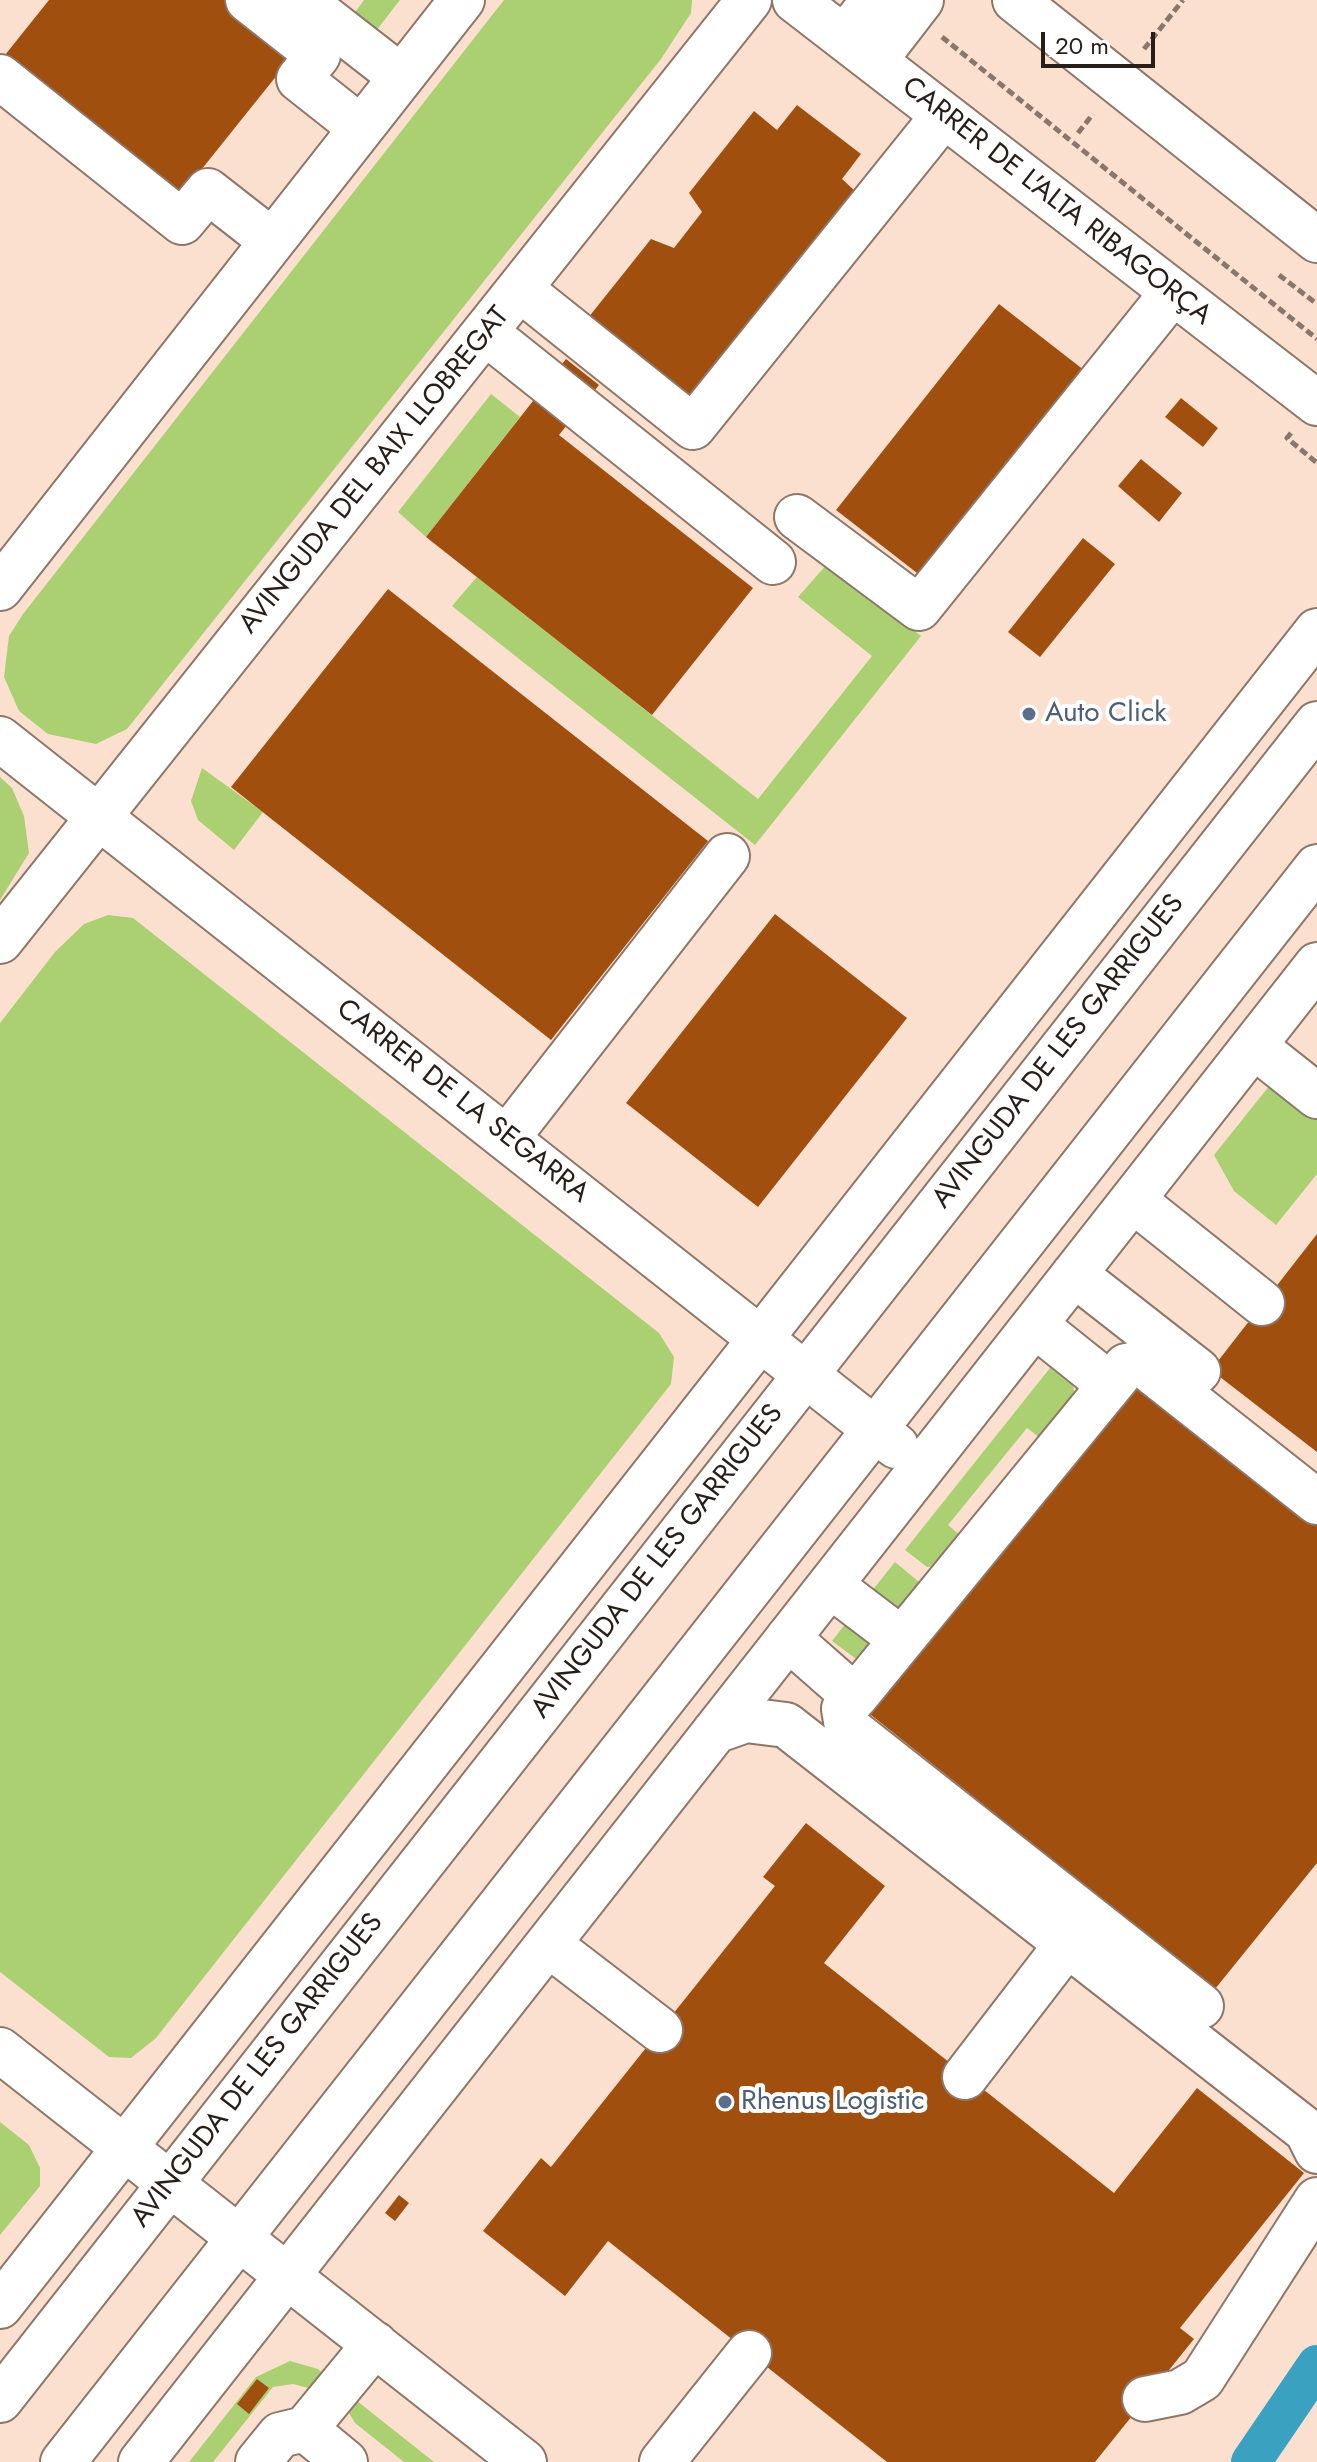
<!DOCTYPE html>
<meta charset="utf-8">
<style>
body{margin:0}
#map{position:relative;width:1317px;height:2462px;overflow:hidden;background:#fbe0d0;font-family:Jost,sans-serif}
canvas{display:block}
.scale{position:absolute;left:1041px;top:32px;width:114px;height:36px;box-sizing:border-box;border:4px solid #271e18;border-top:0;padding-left:10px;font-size:24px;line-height:28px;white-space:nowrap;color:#271e18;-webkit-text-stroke:6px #fff;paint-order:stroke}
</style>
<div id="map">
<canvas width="1317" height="2462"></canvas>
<div class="scale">20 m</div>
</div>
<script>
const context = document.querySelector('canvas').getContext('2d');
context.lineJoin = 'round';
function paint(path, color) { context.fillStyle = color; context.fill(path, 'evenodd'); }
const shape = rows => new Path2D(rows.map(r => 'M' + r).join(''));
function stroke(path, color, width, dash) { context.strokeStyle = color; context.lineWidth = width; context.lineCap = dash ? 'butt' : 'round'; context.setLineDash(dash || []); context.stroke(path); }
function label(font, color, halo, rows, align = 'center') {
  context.font = font + ' Jost,sans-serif'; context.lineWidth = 8; context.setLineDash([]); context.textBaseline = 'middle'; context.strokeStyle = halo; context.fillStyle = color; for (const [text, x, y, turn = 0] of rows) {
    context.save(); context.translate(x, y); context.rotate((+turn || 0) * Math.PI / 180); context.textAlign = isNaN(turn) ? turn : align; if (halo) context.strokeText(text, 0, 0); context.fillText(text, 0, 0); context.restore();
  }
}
const green = shape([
 [364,0,400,0,372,36,350,19],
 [504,0,692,0,691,13,661,59,127,729,96,744,48,734,19,711,4,677,9,636,23,614],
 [491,394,520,417,426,537,398,512],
 [828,563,921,636,755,845,452,606,477,577,758,799,872,656,798,597],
 [202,768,263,812,234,850,198,820,191,801],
 [0,777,12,788,24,816,29,853,0,900],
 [108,915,133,918,659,1333,674,1357,671,1384,156,2038,131,2058,109,2057,0,1972,0,1023,55,952,84,924],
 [1274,1080,1317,1114,1317,1174,1276,1225,1234,1191,1214,1155],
 [1050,1368,1073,1386,1077,1401,1044,1441,1027,1428,948,1525,966,1540,945,1565,927,1567,905,1550],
 [895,1562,919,1582,921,1598,907,1613,867,1597],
 [850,1618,875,1637,867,1667,832,1641],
 [0,2122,29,2145,40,2168,40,2186,0,2235],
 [290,2361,318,2369,330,2379,316,2390,293,2384,273,2387,213,2462,189,2462,256,2377],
 [352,2397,434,2462,404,2462,355,2423,349,2413]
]);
const canal = shape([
 [1251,2462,1317,2365]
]);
const building = shape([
 [49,0,226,0,294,54,177,200,1,60],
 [797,105,861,154,842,179,855,191,686,404,584,323,651,239,674,248,702,212,689,193,754,111,777,130],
 [999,304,1089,374,926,580,836,510],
 [566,359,599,385,559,435,753,588,652,715,426,537],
 [1181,398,1218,428,1203,447,1165,417],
 [1141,459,1182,493,1159,522,1118,486],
 [1083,538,1115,564,1040,657,1008,632],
 [388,589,708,841,551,1040,231,787],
 [775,914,907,1018,758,1207,626,1103],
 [1317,1234,1317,1452,1211,1370],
 [1135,1376,1317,1521,1317,1863,1215,1989,866,1711],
 [806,1823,885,1886,824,1963,1114,2193,1197,2088,1304,2173,1180,2328,1194,2339,1095,2462,887,2462,608,2241,565,2296,483,2231,541,2158,551,2167,775,1886,763,1877],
 [399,2195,409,2203,395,2221,385,2213],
 [257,2379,269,2388,249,2414,237,2404]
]);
const path = shape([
 [942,37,1317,339],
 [1144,49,1183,0],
 [1078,133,1093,114],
 [1279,275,1317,304],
 [1291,433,1287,438,1317,463]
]);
const minor = shape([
 [248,0,318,55,299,79,361,128],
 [302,0,401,77],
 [795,0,1317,403],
 [1015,0,1317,240],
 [844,38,874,0],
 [874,61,921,0],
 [0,77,182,222,208,191,272,241],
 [520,289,693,427,944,115],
 [485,332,773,562],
 [797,517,919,608,1173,292],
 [0,588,462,0],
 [0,739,896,1446],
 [0,941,749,0],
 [1254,1046,1317,1096],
 [507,1138,727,856],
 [1133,1200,1262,1303],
 [1074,1274,1198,1371],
 [1035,1325,1110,1385],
 [830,1585,901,1639],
 [788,1638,855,1697,844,1709,847,1727,1201,2006],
 [855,1697,1126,1366,1141,1363,1317,1502],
 [715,1731,746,1720,786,1725,1307,2131,1317,2151],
 [548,1944,660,2030],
 [0,2050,524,2462],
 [965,2077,1068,1943],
 [0,2306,1317,631],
 [1145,2399,1180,2392,1202,2379,1317,2200],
 [0,2400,1317,724],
 [305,2429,345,2462],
 [63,2462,1317,867],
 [141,2462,1317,965],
 [258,2462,280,2435,305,2429,375,2344],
 [662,2462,749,2353]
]);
const markers = [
 [1029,714,8,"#5c6f8a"],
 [725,2102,8,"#5c6f8a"]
];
const streetNames = [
 ["CARRER DE L'ALTA RIBAGORÇA",1056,202,38],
 ["AVINGUDA DEL BAIX LLOBREGAT",375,471,-51],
 ["AVINGUDA DE LES GARRIGUES",1059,1052,-52],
 ["CARRER DE LA SEGARRA",462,1102,38],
 ["AVINGUDA DE LES GARRIGUES",658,1562,-52],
 ["AVINGUDA DE LES GARRIGUES",258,2071,-52]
];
const serviceNames = [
 ["Auto Click",1045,714],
 ["Rhenus Logistic",741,2102]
];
paint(green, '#aad072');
stroke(canal, '#3ba1c1', 40);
paint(building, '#a14f0f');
stroke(minor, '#8e7668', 48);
stroke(path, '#89776d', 5, [8, 4]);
stroke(minor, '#fff', 44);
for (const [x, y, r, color] of markers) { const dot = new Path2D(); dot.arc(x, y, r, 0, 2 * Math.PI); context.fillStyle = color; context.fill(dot); stroke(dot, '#fff', 3); }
label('28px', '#271e18', '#fff', streetNames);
label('28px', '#4e5e75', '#fff', serviceNames, 'left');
</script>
